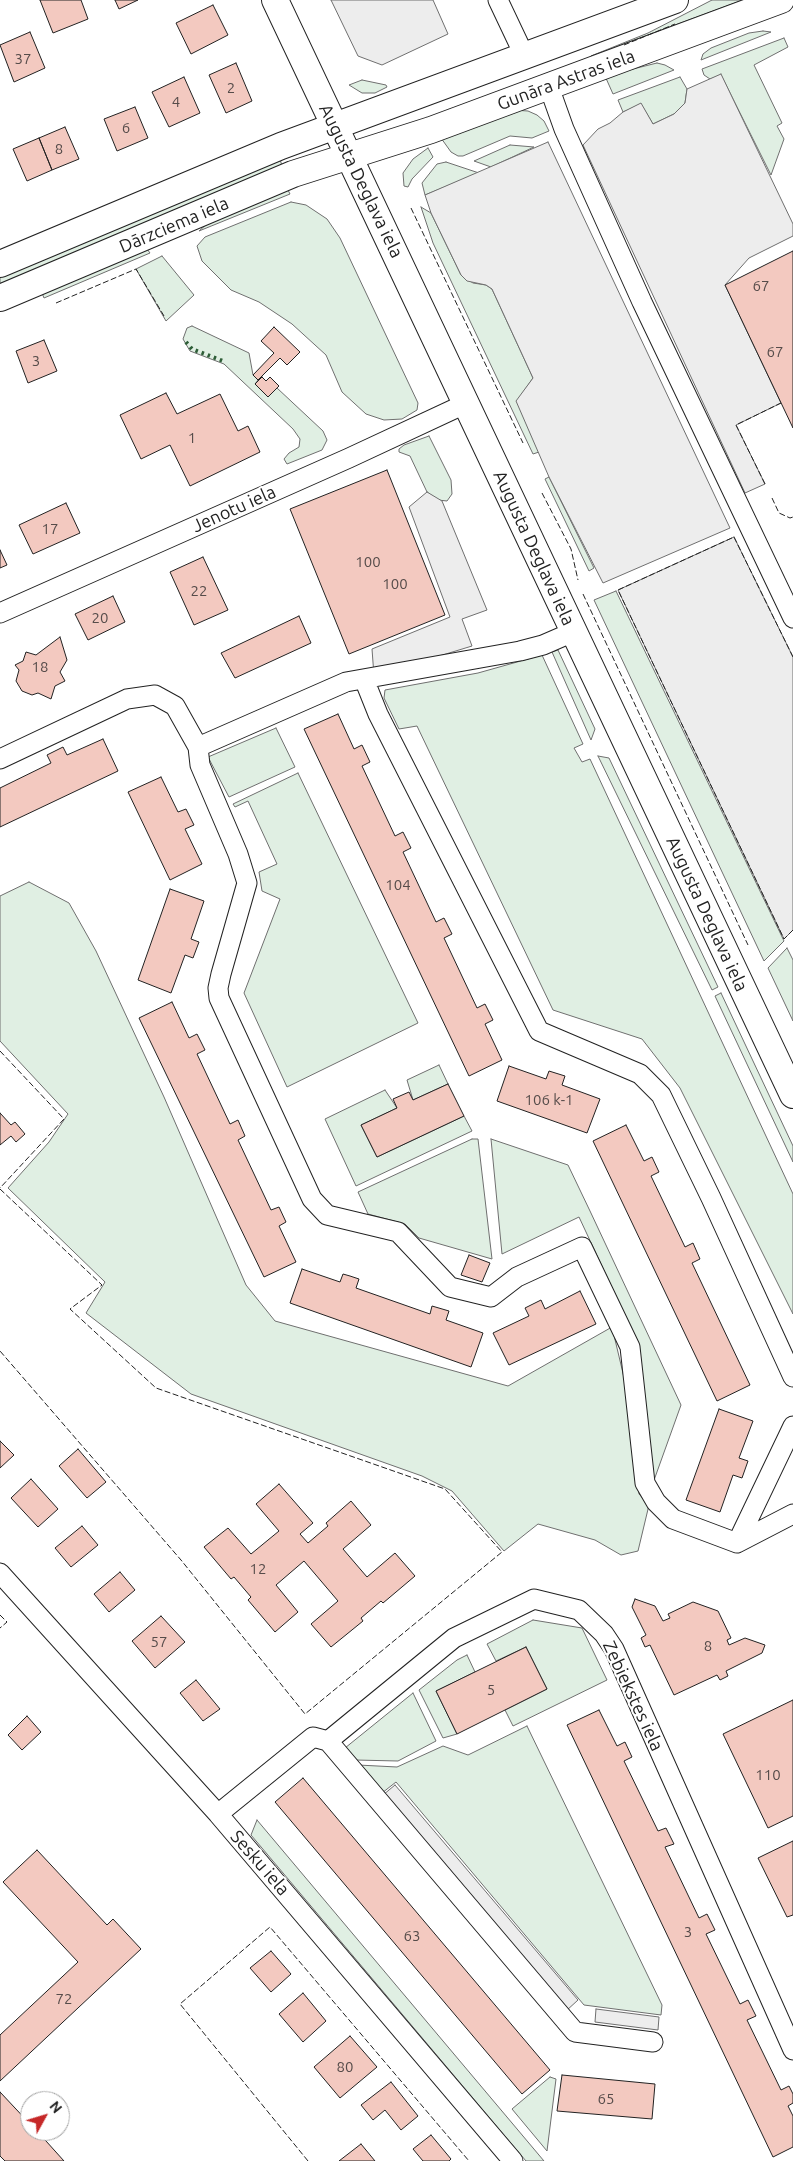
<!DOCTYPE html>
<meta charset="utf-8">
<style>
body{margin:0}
#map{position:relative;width:793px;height:2161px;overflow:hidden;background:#fff;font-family:Ubuntu,sans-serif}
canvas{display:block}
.north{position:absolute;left:20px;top:2091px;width:50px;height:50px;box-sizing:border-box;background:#fff;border:1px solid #a7a7a7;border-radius:50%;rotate:51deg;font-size:14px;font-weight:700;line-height:20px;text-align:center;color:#222}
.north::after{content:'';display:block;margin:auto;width:18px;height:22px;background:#c62828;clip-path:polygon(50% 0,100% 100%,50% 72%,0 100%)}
</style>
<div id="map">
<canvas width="793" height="2161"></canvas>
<div class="north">N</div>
</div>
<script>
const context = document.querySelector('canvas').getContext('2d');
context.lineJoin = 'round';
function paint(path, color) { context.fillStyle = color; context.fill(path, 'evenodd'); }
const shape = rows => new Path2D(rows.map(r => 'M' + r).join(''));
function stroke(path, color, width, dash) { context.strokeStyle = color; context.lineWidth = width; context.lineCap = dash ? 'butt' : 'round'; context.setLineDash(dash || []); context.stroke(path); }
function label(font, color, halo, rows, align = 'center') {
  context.font = font + ' Ubuntu,sans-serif'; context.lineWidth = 4; context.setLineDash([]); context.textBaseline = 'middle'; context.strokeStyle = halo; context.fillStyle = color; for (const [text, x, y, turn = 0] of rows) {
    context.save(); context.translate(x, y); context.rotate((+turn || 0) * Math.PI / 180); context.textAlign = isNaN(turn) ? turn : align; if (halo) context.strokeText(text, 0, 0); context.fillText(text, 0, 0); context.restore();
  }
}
const green = shape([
 [712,0,743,0,591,56,648,33,712,0],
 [763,31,771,32,701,60,703,54,711,48,749,33,763,31],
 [784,38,788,47,754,65,782,123,777,126,784,139,771,175,721,75,710,79,704,75,702,69,784,38],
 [657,63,665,65,674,70,613,94,605,76,657,63],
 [680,77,687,89,685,103,674,114,653,124,641,104,623,112,618,100,680,77],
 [362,80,386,85,387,87,375,93,362,93,349,85,362,80],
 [513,110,528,111,537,115,544,121,549,131,532,138,510,136,463,156,458,156,451,152,441,138,513,110],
 [510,145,534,147,491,167,474,161,510,145],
 [428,148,433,157,412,179,408,187,404,186,403,173,413,159,428,148],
 [280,159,282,166,0,285,0,277,280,159],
 [446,162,479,173,425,195,422,183,437,164,446,162],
 [288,190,290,194,199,231,208,223,288,190],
 [291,202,306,205,327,219,340,238,418,403,417,410,402,419,384,420,366,414,342,392,326,355,292,324,259,302,231,290,202,261,197,246,205,237,291,202],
 [421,207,431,213,461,275,473,283,486,285,492,289,533,378,517,401,539,452,533,454,433,243,421,207],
 [147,249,150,253,44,298,42,293,147,249],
 [162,256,194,295,166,321,136,269,162,256],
 [192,326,249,353,253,375,258,380,255,384,268,396,277,388,323,431,327,440,322,450,287,464,284,459,289,453,299,447,300,439,293,429,224,364,190,351,183,339,187,328,192,326],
 [429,436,451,480,452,494,447,501,438,500,427,492,410,456,399,452,399,449,404,445,429,436],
 [549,477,594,568,589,571,545,479,549,477],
 [616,591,784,941,764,961,594,600,616,591],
 [558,650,595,729,591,740,552,652,558,650],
 [542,655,583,744,574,748,582,762,590,759,793,1194,793,1314,680,1088,642,1039,553,1010,417,726,399,729,384,698,385,690,478,673,542,655],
 [276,728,295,767,229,797,208,757,276,728],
 [598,756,609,758,718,987,712,990,598,756],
 [298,773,418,1023,287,1087,244,993,280,899,262,891,259,872,277,864,248,801,235,807,233,804,298,773],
 [29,882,69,903,96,951,164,1097,246,1285,275,1321,508,1386,612,1327,627,1390,639,1494,649,1505,638,1551,621,1555,595,1540,538,1524,504,1551,452,1491,422,1476,191,1394,86,1313,105,1282,8,1188,49,1142,68,1114,0,1041,0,896,29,882],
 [787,948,793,960,793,1021,768,968,787,948],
 [721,993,793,1146,793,1162,715,996,721,993],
 [439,1065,448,1084,413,1100,407,1080,439,1065],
 [385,1090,397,1108,361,1125,377,1157,464,1116,472,1131,356,1186,325,1119,385,1090],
 [472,1139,478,1139,492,1259,419,1238,405,1224,368,1214,358,1192,472,1139],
 [491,1139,568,1165,590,1211,681,1405,653,1483,635,1337,579,1217,502,1254,491,1139],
 [533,1620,582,1628,607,1680,513,1726,505,1710,547,1689,526,1647,496,1661,487,1644,533,1620],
 [467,1655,475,1672,436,1691,457,1734,443,1738,419,1690,457,1660,467,1655],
 [413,1693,436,1741,398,1761,355,1760,345,1748,413,1693],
 [527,1726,662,2005,661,2015,584,2005,396,1782,382,1793,358,1765,397,1767,443,1746,468,1755,527,1726],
 [257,1820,544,2161,526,2161,251,1835,257,1820],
 [550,2077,556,2079,547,2151,512,2109,550,2077]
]);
const parking = shape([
 [331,0,433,0,448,34,382,65,358,56,331,0],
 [721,74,793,224,793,236,749,258,725,285,781,403,736,425,765,484,745,493,583,145,598,129,610,123,623,112,641,103,653,124,674,114,685,103,687,89,721,74],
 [548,142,730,528,603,583,549,477,516,401,533,378,492,289,486,285,467,281,461,275,431,213,425,195,548,142],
 [427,492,442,501,487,610,462,619,472,646,374,676,372,649,450,617,409,507,427,492],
 [734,537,793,657,793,930,784,939,618,590,734,537],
 [395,1785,578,2000,566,2011,383,1795,395,1785],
 [596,2009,659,2017,658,2030,595,2022,596,2009]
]);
const building = shape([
 [40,0,81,0,88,19,53,33,40,0],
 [115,0,138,0,119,9,115,0],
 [213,5,228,35,191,54,176,23,213,5],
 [30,32,45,68,14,82,0,45,30,32],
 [236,63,252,101,226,113,209,75,236,63],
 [184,77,200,113,169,127,152,92,184,77],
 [135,107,148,138,117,151,104,119,135,107],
 [65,127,79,159,52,170,39,138,65,127],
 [39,138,52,170,27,181,13,149,39,138],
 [793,251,793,428,725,285,793,251],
 [274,327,300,352,287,365,280,358,258,380,253,375,274,353,261,341,274,327],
 [44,340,57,371,28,383,16,351,44,340],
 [262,377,266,381,270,377,279,386,268,397,255,384,262,377],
 [166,393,177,414,220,394,238,431,248,426,260,452,190,486,170,445,141,459,120,415,166,393],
 [387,470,445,615,349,654,290,509,387,470],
 [66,503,80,533,33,554,19,525,66,503],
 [0,550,7,565,0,568,0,550],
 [203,557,228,610,194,625,170,572,203,557],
 [113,596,125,622,88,640,75,614,113,596],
 [299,616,311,643,235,678,221,653,299,616],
 [60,637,67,660,60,672,65,681,55,686,51,699,38,693,32,695,22,691,16,681,19,670,15,665,23,661,26,652,36,655,60,637],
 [338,714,354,749,362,745,370,762,362,766,395,836,403,832,411,848,403,852,436,922,444,918,452,934,444,938,477,1008,485,1004,493,1020,485,1024,502,1060,469,1076,304,729,338,714],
 [103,739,118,771,0,827,0,788,51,763,47,755,63,747,67,755,103,739],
 [161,777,178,812,186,809,194,825,185,829,202,864,170,880,128,792,161,777],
 [170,889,204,901,191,939,199,942,193,958,185,955,171,993,138,980,170,889],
 [172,1002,189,1038,197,1034,205,1050,197,1054,230,1124,238,1120,245,1136,238,1140,271,1210,279,1207,286,1222,279,1226,296,1262,264,1277,139,1018,172,1002],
 [509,1066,546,1079,549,1071,565,1076,562,1085,600,1099,587,1133,497,1101,509,1066],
 [448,1084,464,1116,377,1157,361,1125,397,1108,393,1099,409,1092,413,1100,448,1084],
 [0,1113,11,1125,15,1122,25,1134,16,1142,11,1136,0,1145,0,1113],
 [626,1125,644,1161,652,1157,659,1172,651,1176,685,1247,693,1243,700,1259,692,1263,750,1385,717,1401,593,1141,626,1125],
 [469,1255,490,1263,482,1282,461,1275,469,1255],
 [302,1269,340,1282,343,1274,350,1276,359,1279,356,1288,430,1314,432,1306,449,1311,446,1320,483,1333,471,1367,290,1303,302,1269],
 [580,1291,596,1324,509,1365,493,1333,529,1316,525,1308,541,1300,545,1309,580,1291],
 [719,1409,753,1421,739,1458,748,1461,742,1478,733,1475,720,1512,686,1500,719,1409],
 [0,1441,14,1455,0,1468,0,1441],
 [78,1449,106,1482,87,1498,59,1466,78,1449],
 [31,1479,58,1509,38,1527,11,1498,31,1479],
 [279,1484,313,1523,300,1534,308,1543,328,1526,326,1523,351,1501,371,1525,343,1549,367,1577,395,1553,415,1576,383,1603,381,1601,361,1618,363,1621,331,1647,311,1624,338,1601,304,1561,276,1585,298,1612,275,1632,248,1600,251,1597,234,1577,231,1579,204,1547,228,1528,251,1554,279,1531,256,1504,279,1484],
 [82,1526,98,1545,71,1567,55,1548,82,1526],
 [120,1572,135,1590,109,1612,94,1594,120,1572],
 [635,1599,655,1606,663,1621,670,1618,668,1614,693,1602,718,1611,731,1638,727,1640,729,1645,745,1638,765,1645,762,1653,726,1671,728,1676,720,1680,717,1675,674,1695,650,1645,645,1647,641,1638,646,1635,632,1607,635,1599],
 [161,1616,185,1642,155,1668,132,1641,161,1616],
 [526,1647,547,1689,457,1734,436,1691,526,1647],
 [196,1680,220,1709,203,1721,180,1693,196,1680],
 [793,1700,793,1816,768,1828,723,1734,793,1700],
 [599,1710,617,1746,625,1742,632,1757,624,1761,658,1831,666,1828,674,1844,665,1847,699,1918,707,1914,715,1930,706,1934,740,2004,748,2000,756,2016,747,2020,781,2090,789,2086,793,2094,793,2103,788,2106,793,2116,793,2147,773,2157,567,1725,599,1710],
 [27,1716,41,1732,22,1750,8,1735,27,1716],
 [303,1778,550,2070,522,2094,275,1802,303,1778],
 [793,1841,793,1915,787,1917,758,1858,793,1841],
 [37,1850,107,1925,113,1919,141,1949,0,2081,0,2035,78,1962,3,1882,37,1850],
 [271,1951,291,1974,271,1992,250,1968,271,1951],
 [303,1993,326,2021,303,2042,279,2014,303,1993],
 [350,2036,377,2067,340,2098,314,2067,350,2036],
 [562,2075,655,2084,652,2119,557,2111,562,2075],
 [391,2082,418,2116,401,2130,385,2110,373,2120,361,2105,391,2082],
 [0,2092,30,2124,30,2131,37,2131,64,2161,5,2161,0,2156,0,2092],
 [431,2135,451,2159,449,2161,423,2161,413,2149,431,2135],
 [361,2144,375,2161,339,2161,361,2144]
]);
const street = shape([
 [498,0,525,57],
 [549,87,564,129,642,302,793,618],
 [0,613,349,458,467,403],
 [364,679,378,714,539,1031,640,1074,661,1095,711,1198,793,1377],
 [198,747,346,682,520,651,543,645,573,632],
 [0,759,127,699,155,695,175,706,198,747,200,765,238,854,247,883,221,974,218,988,219,998,312,1199,327,1215,398,1232,450,1287,491,1297,517,1277,582,1247,630,1347,645,1483,656,1502,673,1519,737,1543,793,1514],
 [737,1543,793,1426],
 [0,1573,218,1814,513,2161],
 [328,1741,575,2032,653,2042],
 [218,1814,313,1737,328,1741,454,1638,534,1599,579,1610,604,1634,614,1649,793,2050]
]);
const secondary = shape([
 [275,0,793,1095],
 [0,264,281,146,675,0],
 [0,298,293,174,431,130,781,0]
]);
const hedge = shape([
 [186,342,192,349,223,361]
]);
const fence = shape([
 [624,45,675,24],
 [411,208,523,443],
 [56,303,136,269,164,316],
 [765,484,736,425,781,403],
 [542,493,571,549,578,580],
 [772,498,779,513,790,518,793,517],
 [583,594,748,945],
 [793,657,734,537,618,590,784,939,793,930],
 [0,1051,64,1119,0,1188],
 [0,1189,102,1285,70,1309,156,1388,445,1489,502,1552,305,1714,181,1560,0,1351],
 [0,1615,7,1622,0,1628],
 [308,2161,180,2004,270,1927,469,2161]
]);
const numberNames = [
 ["37",23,59],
 ["2",231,88],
 ["4",176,102],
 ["6",126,128],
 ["8",59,149],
 ["67",761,286],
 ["67",775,352],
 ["3",36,361],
 ["1",192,438],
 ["17",50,529],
 ["100",368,562],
 ["100",395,584],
 ["22",199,591],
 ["20",100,618],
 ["18",40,667],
 ["104",398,885],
 ["106 k-1",549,1100],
 ["12",258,1569],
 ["57",159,1642],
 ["8",708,1646],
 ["5",491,1690],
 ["110",768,1775],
 ["3",688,1932],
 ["63",412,1936],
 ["72",64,1999],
 ["80",345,2067],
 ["65",606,2099]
];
const streetNames = [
 ["Gunāra Astras iela",566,80,-20],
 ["Augusta Deglava iela",361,181,64],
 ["Dārzciema iela",174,225,-23],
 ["Jenotu iela",234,509,-24],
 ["Augusta Deglava iela",534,548,65],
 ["Augusta Deglava iela",707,914,65],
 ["Zebiekstes iela",633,1696,65],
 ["Sesku iela",260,1863,49]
];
paint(green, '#e0efe3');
stroke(green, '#6f6f6f', 1);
paint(parking, '#ededed');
stroke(parking, '#6f6f6f', 1);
paint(building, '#f3c9c0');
stroke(building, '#222', 1);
stroke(street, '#222', 21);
stroke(secondary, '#222', 28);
stroke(street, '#fff', 19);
stroke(secondary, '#fff', 26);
stroke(hedge, '#2f5e38', 4, [2.5, 4]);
stroke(fence, '#222', 1, [6, 2.5]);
label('15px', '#564c4a', null, numberNames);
label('18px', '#222', '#fff', streetNames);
</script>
